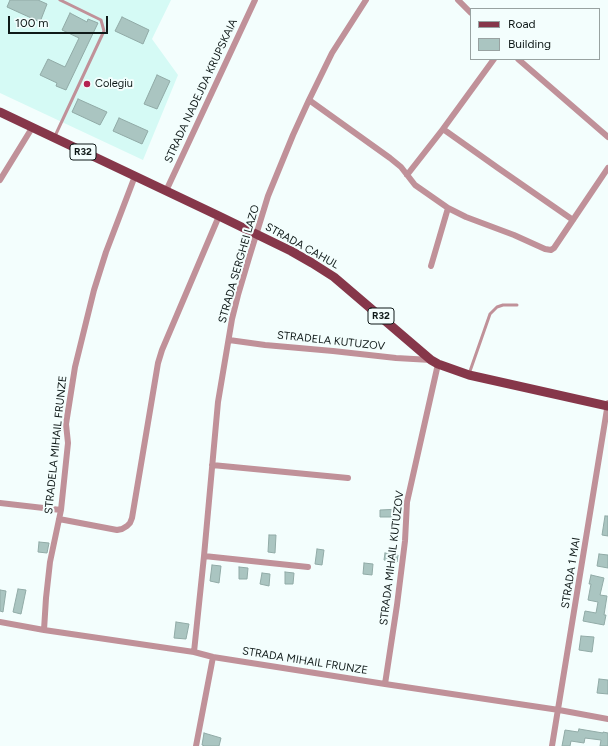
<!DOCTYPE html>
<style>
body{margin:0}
#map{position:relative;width:608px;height:746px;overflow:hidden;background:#f3fefd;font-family:Figtree,sans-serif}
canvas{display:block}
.legend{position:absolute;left:470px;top:8px;width:130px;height:52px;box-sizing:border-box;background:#f3fefd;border:1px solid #98a2a1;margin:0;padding:5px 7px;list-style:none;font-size:12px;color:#0f1918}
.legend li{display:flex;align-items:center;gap:8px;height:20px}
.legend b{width:20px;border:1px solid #98a2a1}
.scale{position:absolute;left:8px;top:16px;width:100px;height:18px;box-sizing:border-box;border:2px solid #0f1918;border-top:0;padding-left:5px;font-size:12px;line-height:14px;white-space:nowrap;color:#0f1918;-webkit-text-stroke:3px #f3fefd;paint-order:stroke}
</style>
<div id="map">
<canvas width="608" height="746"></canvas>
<ul class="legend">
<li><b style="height:5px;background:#86374a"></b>Road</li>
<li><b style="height:11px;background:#aac5c1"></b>Building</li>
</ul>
<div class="scale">100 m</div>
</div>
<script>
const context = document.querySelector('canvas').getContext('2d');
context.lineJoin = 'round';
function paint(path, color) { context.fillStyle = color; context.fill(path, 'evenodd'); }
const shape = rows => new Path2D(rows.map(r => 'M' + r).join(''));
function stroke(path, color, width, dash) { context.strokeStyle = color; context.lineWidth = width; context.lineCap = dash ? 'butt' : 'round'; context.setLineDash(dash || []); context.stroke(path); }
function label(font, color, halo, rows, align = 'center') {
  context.font = font + ' Figtree,sans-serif'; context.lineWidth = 4; context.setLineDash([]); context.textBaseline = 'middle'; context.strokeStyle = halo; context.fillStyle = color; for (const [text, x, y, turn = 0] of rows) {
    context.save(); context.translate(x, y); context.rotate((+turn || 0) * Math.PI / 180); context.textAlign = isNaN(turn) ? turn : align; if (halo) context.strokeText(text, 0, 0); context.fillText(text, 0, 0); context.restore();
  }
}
const built = shape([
 [0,0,171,0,152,39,178,75,143,160,0,93]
]);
const building = shape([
 [10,0,38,0,47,4,40,22,7,7,10,0],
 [70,13,87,22,88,19,98,23,66,90,56,86,57,83,40,75,48,59,65,67,79,38,62,30,70,13],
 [122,17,149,30,143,44,115,31,122,17],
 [157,75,170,81,157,109,144,104,157,75],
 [78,99,107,112,100,125,72,112,78,99],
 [119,118,148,131,142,144,113,131,119,118],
 [401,509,401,517,380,517,380,510,401,509],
 [605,516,608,516,608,536,602,535,605,516],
 [269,535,276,535,275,553,268,552,269,535],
 [39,542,49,543,47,553,38,552,39,542],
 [317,549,324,550,322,565,315,564,317,549],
 [385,553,398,555,397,562,384,560,385,553],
 [599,554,608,555,608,568,597,566,599,554],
 [364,563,373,564,372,575,363,574,364,563],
 [212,565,221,566,219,583,210,581,212,565],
 [239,567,248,568,247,579,239,579,239,567],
 [285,572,294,573,293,584,285,584,285,572],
 [262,573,270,574,269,586,260,584,262,573],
 [591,575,604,578,600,595,607,596,604,615,606,615,604,625,583,621,585,611,596,613,598,602,588,600,591,584,589,584,591,575],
 [18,589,26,590,21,614,13,612,18,589],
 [0,590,6,591,3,612,0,611,0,590],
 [176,622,189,624,186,639,174,638,176,622],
 [581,636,594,637,592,652,579,650,581,636],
 [599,679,608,680,608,694,597,693,599,679],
 [579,729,603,733,603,732,608,733,608,746,600,746,601,740,585,738,584,743,571,741,570,746,562,746,565,730,578,732,579,729],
 [204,733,221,738,219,746,205,746,202,745,204,733]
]);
const service = shape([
 [55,136,104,31,101,20,60,0],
 [469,374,490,314,497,307,503,305,517,305]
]);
const minor = shape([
 [458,0,471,13],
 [518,59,608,137],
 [309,100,390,158,401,167,415,185,448,208,466,217,514,235,545,249,551,250,554,248,608,168],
 [443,129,498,168,573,220],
 [407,175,443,129,494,59],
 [0,180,32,128],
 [166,191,255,0],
 [431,266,448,208],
 [229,340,265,345,333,351,396,358,431,360],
 [212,465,348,478],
 [0,503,61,510],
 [59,519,117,530,122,529,127,526,130,523,132,518,158,363,162,350,219,216],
 [204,556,308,567],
 [0,622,44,630,194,652,213,657,385,684,559,710,608,719],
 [44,630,46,598,50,562,61,510,68,443,66,424,75,367,94,290,106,252,135,176],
 [194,652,204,556,218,402,232,319,238,295,249,258,268,196,293,135,309,100,332,53,366,0],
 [385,684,397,605,405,541,407,502,438,364],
 [196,746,213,657],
 [552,746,608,403]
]);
const primary = shape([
 [0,112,219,216,291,251,312,263,334,277,431,360,438,364,469,375,608,406]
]);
const markers = [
 [87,84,4,"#b42352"]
];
const shields = [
 [83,152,26],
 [381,316,26]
];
const shieldNames = [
 ["R32",83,152],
 ["R32",381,316]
];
const poiNames = [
 ["Colegiu",95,84]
];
const streetNames = [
 ["STRADA NADEJDA KRUPSKAIA",201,91,-65],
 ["STRADA CAHUL",302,246,29],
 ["STRADA SERGHEI LAZO",239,264,-74],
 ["STRADELA KUTUZOV",331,341,6],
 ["STRADELA MIHAIL FRUNZE",56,445,-84],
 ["STRADA MIHAIL KUTUZOV",392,558,-83],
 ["STRADA 1 MAI",571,573,-81],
 ["STRADA MIHAIL FRUNZE",305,661,9]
];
paint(built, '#d5faf5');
paint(building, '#aac5c1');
stroke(building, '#91aba7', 1);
stroke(service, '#c09199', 3);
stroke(minor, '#c09199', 6);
stroke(primary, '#86374a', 9);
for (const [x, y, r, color] of markers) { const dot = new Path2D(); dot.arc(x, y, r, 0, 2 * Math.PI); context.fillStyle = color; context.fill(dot); stroke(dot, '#f3fefd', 1.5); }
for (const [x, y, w] of shields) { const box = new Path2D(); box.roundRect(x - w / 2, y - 8, w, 16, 3); context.fillStyle = '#f3fefd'; context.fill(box); stroke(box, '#0f1918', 1); }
label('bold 10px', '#0f1918', null, shieldNames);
label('11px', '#0f1918', '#f3fefd', poiNames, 'left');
label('11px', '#0f1918', '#f3fefd', streetNames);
</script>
